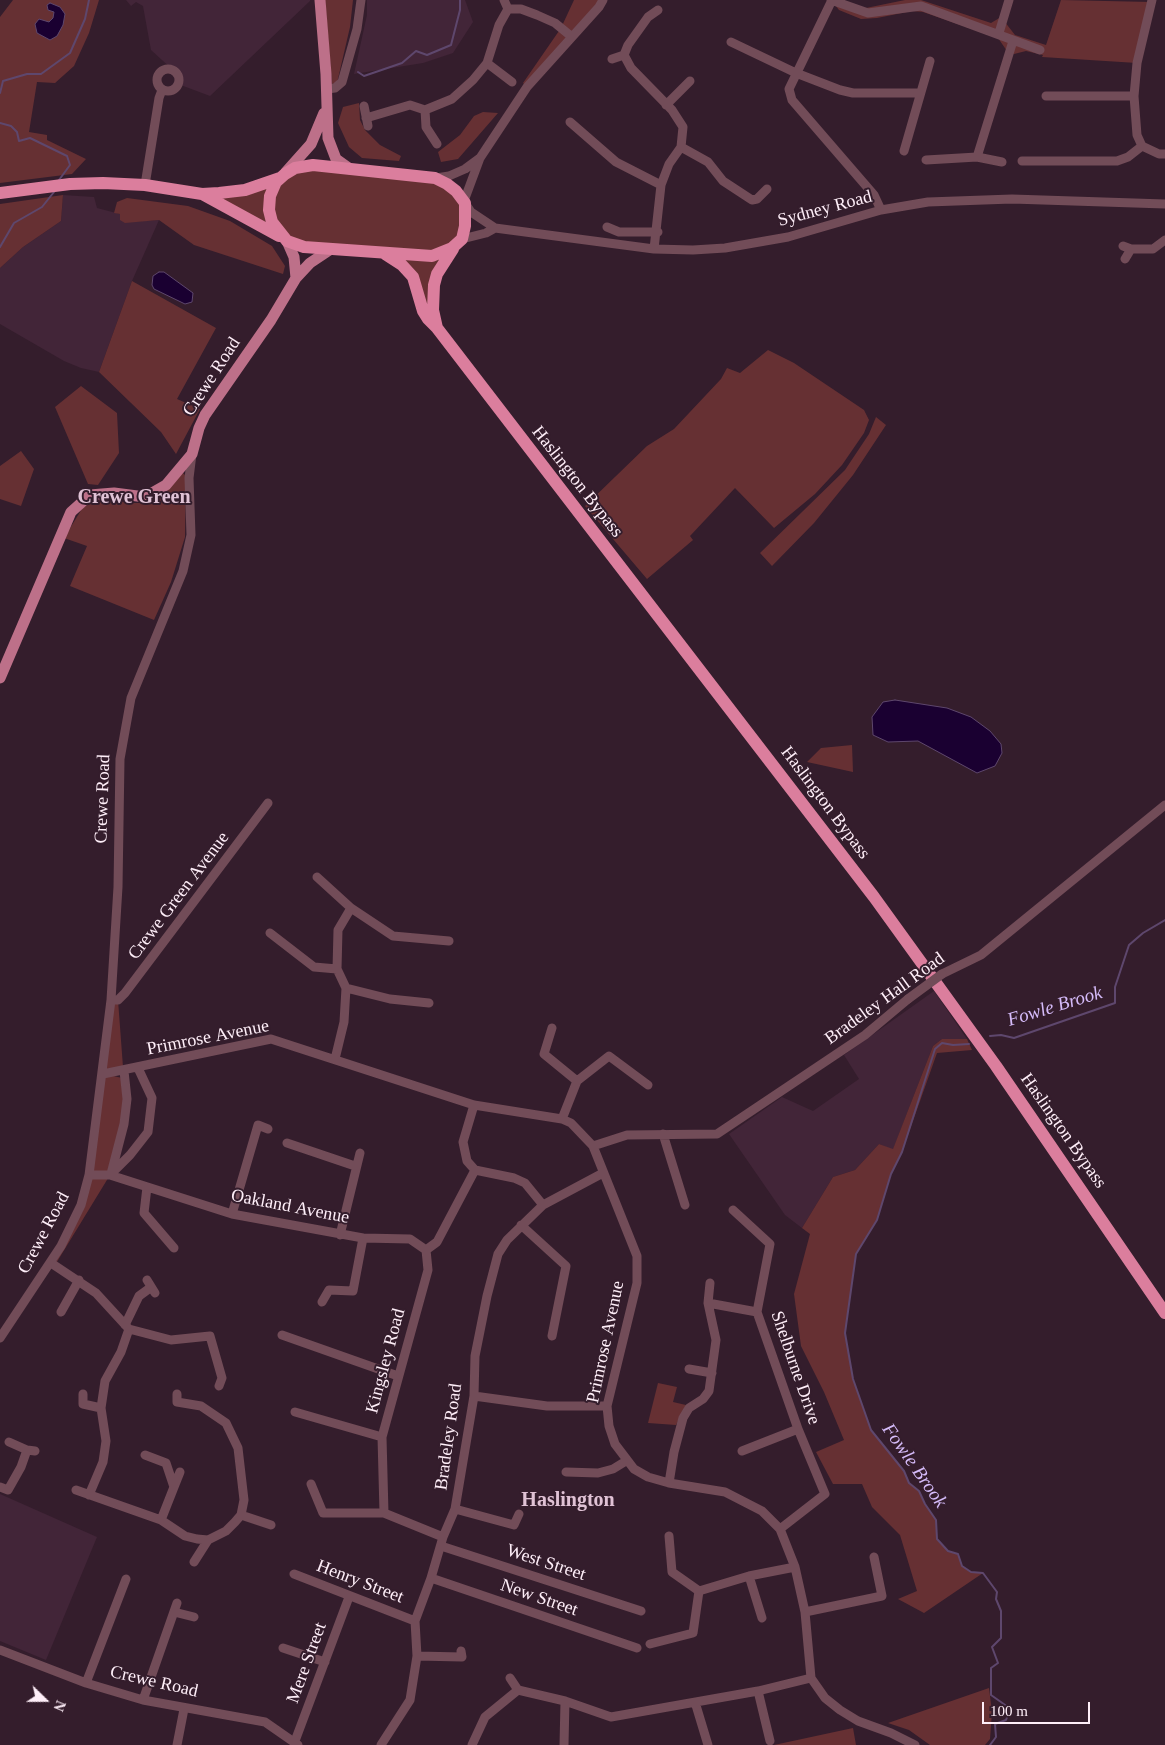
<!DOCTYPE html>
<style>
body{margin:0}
#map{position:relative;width:1165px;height:1745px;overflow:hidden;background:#341d2c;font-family:"Times New Roman",serif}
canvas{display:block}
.north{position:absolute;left:20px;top:1675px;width:50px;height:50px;-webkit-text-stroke:4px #341d2c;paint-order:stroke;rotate:112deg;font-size:14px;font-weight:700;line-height:20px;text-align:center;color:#feeef8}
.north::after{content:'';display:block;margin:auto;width:18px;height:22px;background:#feeef8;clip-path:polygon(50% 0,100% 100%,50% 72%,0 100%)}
.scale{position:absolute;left:982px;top:1702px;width:108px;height:22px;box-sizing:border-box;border:2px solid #feeef8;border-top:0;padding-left:6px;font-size:15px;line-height:18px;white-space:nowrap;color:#feeef8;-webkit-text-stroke:4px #341d2c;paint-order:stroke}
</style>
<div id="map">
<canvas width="1165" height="1745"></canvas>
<div class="north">N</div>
<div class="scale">100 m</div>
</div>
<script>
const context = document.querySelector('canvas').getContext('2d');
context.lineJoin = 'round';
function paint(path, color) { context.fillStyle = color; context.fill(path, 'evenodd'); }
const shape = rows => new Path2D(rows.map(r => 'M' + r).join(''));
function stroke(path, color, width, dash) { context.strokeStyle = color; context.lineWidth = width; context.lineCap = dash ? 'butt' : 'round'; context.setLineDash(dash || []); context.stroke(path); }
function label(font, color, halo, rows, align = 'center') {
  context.font = font + ' "Times New Roman",serif'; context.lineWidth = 4; context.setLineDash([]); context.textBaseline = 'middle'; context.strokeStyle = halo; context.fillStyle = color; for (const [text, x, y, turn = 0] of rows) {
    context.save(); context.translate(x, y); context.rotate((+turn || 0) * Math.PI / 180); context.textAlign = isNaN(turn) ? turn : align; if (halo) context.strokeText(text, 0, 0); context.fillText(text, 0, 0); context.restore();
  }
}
const built = shape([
 [126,0,310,0,310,1,210,96,178,84,173,70,151,50,143,6,136,2,131,6],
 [367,0,465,0,473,22,453,53,423,63,354,74,367,15],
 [63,195,94,197,97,208,120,214,125,222,159,220,132,281,99,372,81,368,64,361,0,324,0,268,23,247,61,221],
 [934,991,967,1039,942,1039,933,1046,893,1150,879,1144,855,1170,833,1177,802,1228,785,1215,729,1134,782,1097,813,1111,859,1079,844,1055],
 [0,1494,97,1537,46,1660,0,1641]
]);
const green = shape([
 [13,0,99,0,89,33,74,66,55,83,37,82,29,132,47,135,47,140,86,159,72,174,0,183,0,17],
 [325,0,353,0,350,27,337,83,332,84],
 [574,0,603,0,527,87,523,83,561,28],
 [831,0,866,8,905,0,921,0,991,23,1001,17,1015,35,1046,45,1061,0,1151,2,1137,63,1042,57,1043,55,1026,51,1014,54,1007,51,998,38,923,12,912,11,877,18,861,19,839,10],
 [359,103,360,120,365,130,380,145,401,156,399,161,362,158,349,147,338,123,343,107],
 [483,112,498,113,458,159,441,162,438,152,460,135,474,116],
 [289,169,435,178,456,191,465,226,437,274,437,328,416,283,385,254,304,247,204,194,232,192],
 [63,195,61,221,23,247,0,268,0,204],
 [127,198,188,206,230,221,272,246,285,266,283,274,194,245,159,220,125,223,120,220,120,214,114,213,117,202],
 [132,281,216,328,177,399,200,409,176,454,161,432,99,372],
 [768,350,794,363,864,410,869,420,864,433,842,465,815,494,774,528,735,488,690,536,693,540,647,579,585,506,647,446,674,429,721,379,727,368,740,373],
 [81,386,117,413,119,453,98,485,88,484,55,407],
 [876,417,886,425,853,475,814,523,772,566,760,553,845,470,869,434],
 [21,451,34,469,21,506,0,499,0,466],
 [183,473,186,476,185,537,171,582,154,620,70,586,87,546,64,538,83,507,107,497,127,503,147,503,161,497],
 [852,745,853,772,807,762,821,748],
 [111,1000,118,1000,123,1067,105,1074,122,1078,127,1099,110,1175,55,1265,61,1246,81,1205],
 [942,1039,967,1039,972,1050,937,1053,902,1152,891,1174,877,1220,856,1254,845,1333,853,1379,871,1430,904,1471,909,1483,919,1491,925,1504,936,1520,937,1539,948,1551,958,1554,962,1566,972,1572,983,1573,924,1613,898,1599,917,1591,900,1535,872,1507,862,1484,833,1484,816,1452,844,1440,824,1392,801,1346,794,1294,810,1234,802,1228,833,1177,855,1170,879,1144,893,1149,933,1046],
 [658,1383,677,1387,673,1402,686,1405,676,1425,648,1423],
 [989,1688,992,1712,990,1739,985,1745,930,1745,909,1730,888,1723],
 [853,1728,856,1745,774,1745]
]);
const water = shape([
 [50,3,60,7,65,14,63,25,57,36,50,40,37,33,35,24,39,19,49,22,53,18,54,12,48,10,47,5,50,3],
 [159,272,164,272,193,293,192,302,185,304,154,289,152,285,153,276,159,272],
 [895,700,947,708,971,717,990,731,1001,744,1002,753,995,766,977,773,918,741,888,742,873,735,872,717,883,702,895,700]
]);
const stream = shape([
 [358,72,364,76,402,63,416,51,427,55,451,45,460,10,460,0],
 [0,93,3,81,27,74,41,74,70,53,85,19,89,0],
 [0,123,11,126,17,132,19,141,30,138,67,156,70,165,59,180],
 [0,247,14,223,42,207,54,192],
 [990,1036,1001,1035,1014,1038,1115,1003,1115,987,1129,945,1143,933,1165,920],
 [969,1044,953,1045,942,1043,935,1049,902,1152,891,1174,877,1220,856,1254,845,1333,853,1379,871,1430,904,1471,909,1483,919,1491,925,1504,936,1520,937,1539,948,1551,958,1554,962,1566,971,1572,983,1573,997,1592,996,1599,1001,1611,1001,1638,992,1647,998,1663,991,1668,991,1695,1008,1707,1009,1712,1006,1720,995,1724,996,1737,990,1745]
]);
const minor = shape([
 [504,0,508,9],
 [831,0,868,13,921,6,1040,50],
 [832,0,789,89,792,100,874,195,881,210],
 [1152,0,1137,63,1134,96,1137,135,1142,146,1159,154,1165,154],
 [999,33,1009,0],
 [731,42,796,73,840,90,853,93,919,93],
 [612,59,624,55],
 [487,63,512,82],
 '157 80a11 11 0 1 1 22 0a11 11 0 1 1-22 0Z',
 [327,89,335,88,342,82,357,29,361,0],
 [1046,96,1134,96],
 [666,105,690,81],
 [364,106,368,126],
 [425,110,426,127,437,144],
 [366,118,410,105,425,110,452,99,473,80,487,63,499,25,508,9,521,9,537,15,555,23,572,37],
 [570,122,616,162,661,185],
 [681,147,708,162,723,181,752,200,757,199,767,189],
 [904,151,930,61],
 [977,157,1013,41],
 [926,160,977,157,1002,162],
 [1022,161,1117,161,1128,157,1142,146],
 [436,178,449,176,465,169,480,158],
 [145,185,159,98,162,90],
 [464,201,480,158,527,87,599,7,603,0],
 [465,203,471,212,495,228,654,249,693,250,725,248,788,237,881,210,928,202,1012,199,1165,204],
 [607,227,619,232,658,232],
 [462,239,486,233,495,228],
 [1123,246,1131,249,1153,249,1165,240],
 [654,249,661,185,669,164,681,147,683,127,672,110,631,68,624,55,628,45,648,17,658,10],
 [1125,259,1131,249],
 [317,877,351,908],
 [270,933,314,967,337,969],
 [942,974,981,955,1165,805],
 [346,988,390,999,429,1003],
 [111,1000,118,1000,125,993,268,803],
 [552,1028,544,1054,577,1081],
 [335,1059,344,1022,346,988,337,969,338,930,351,908,393,936,449,941],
 [103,1074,271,1039,474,1105,562,1119,571,1123,593,1146,637,1256,637,1283,607,1406,609,1426,615,1444,634,1469,648,1477,669,1483,725,1492,762,1511,780,1529,795,1567,805,1612,811,1678,825,1698,840,1710,858,1721,891,1733,915,1745],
 [474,1105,463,1142,467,1161,475,1170,514,1178,525,1183,543,1205],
 [562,1119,577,1081,609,1056,648,1085],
 [663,1134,685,1205],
 [287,1143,355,1166],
 [593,1146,627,1135,717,1134,865,1035,908,999],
 [111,1174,124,1124,127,1099,124,1071],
 [89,1175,110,1175,232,1214,363,1238,410,1239,426,1250],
 [110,1175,130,1155,148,1132,152,1098,138,1068],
 [147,1187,144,1213,174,1248],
 [733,1210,770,1244,757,1312,798,1429,825,1494,780,1529],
 [232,1214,258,1125,268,1129],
 [521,1225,566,1266,552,1336],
 [340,1235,360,1153],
 [51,1263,96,1293,129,1329,171,1340,210,1336,222,1378,219,1386],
 [147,1280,155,1293],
 [322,1302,329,1290,353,1291,363,1238],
 [708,1303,710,1283],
 [61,1312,79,1280],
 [125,1325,139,1296,150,1288],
 [282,1335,398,1376],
 [0,1338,61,1246,81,1205,89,1175,111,1000,118,887,120,759,131,698,183,571,191,535,189,478,192,454],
 [689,1369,712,1373],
 [83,1394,83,1404,101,1408],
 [474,1396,547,1406,607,1406],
 [295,1412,382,1437],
 [9,1442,27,1450,35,1451],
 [742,1451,798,1429],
 [145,1455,166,1463,174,1487,161,1520],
 [566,1472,598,1473,613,1469,626,1461],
 [669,1483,674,1452,683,1418,689,1408,703,1399,709,1391,716,1340,708,1303,757,1312],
 [311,1484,323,1513,384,1513],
 [0,1487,8,1490,21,1467,27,1450],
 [174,1487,180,1472],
 [76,1490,161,1520,185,1536,197,1539,208,1540,226,1531,235,1522,241,1515,244,1500,238,1448,226,1423,201,1406,177,1402,177,1394],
 [89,1495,103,1462,106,1441,101,1408,105,1381,121,1352,129,1329],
 [455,1509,514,1525,519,1514],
 [241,1515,271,1525],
 [669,1536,672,1572,699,1591],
 [443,1537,384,1513,382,1437,428,1270,426,1250,437,1242,475,1170],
 [441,1546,641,1611],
 [194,1562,208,1540],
 [294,1574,415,1621],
 [749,1576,762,1618],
 [431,1578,637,1648],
 [174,1612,194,1617],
 [805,1612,882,1596,874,1557],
 [650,1644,693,1633,699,1591,749,1576,795,1567],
 [283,1648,325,1662],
 [0,1650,86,1683,143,1700,265,1722,298,1745],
 [417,1656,462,1657,461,1651],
 [510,1678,518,1690],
 [86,1683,126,1579],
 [758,1691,770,1741],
 [143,1700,177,1603],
 [695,1702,708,1745],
 [295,1741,349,1597],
 [177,1745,184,1709],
 [381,1745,410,1700,417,1656,415,1621,431,1578,443,1537,455,1509,474,1396,475,1356,487,1296,498,1254,507,1240,543,1205,603,1173],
 [472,1745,485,1717,518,1690,565,1701,611,1717,758,1691,811,1678],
 [564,1745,565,1701]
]);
const major = shape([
 [320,0,326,74,328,138,336,159,350,169],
 [286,172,311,144,324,113],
 [287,241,294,257,296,278],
 [0,678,71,512,90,495,114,493,145,497,166,485,192,454,199,428,205,415,271,320,296,278,310,263,331,249]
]);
const highway = shape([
 [313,165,435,178,447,184,456,191,465,203,465,226,462,239,452,248,432,256,304,247,287,241,272,222,269,210,270,196,276,182,285,174,295,168,313,165],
 [0,193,70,184,103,183,145,185,202,194,219,193,245,190,280,178],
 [204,195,279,236],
 [385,254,402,265,413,277,423,311,428,319,437,328,874,897,996,1066,1165,1313],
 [437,328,433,310,434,285,437,274,453,249]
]);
const minorBridge = shape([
 [908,999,942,974]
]);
const streetNames = [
 ["Sydney Road",825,209,-15],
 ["Crewe Road",212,377,-57],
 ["Haslington Bypass",577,482,52],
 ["Crewe Road",103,799,-88],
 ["Haslington Bypass",825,803,53],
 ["Crewe Green Avenue",179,896,-53],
 ["Bradeley Hall Road",885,999,-36],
 ["Primrose Avenue",208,1038,-11],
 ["Haslington Bypass",1063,1131,55],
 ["Oakland Avenue",290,1207,11],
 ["Crewe Road",44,1233,-62],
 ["Primrose Avenue",606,1342,-78],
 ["Kingsley Road",386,1361,-75],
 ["Shelburne Drive",795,1368,71],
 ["Bradeley Road",449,1437,-82],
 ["West Street",546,1563,18],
 ["Henry Street",360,1582,21],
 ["New Street",539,1598,19],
 ["Mere Street",307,1663,-70],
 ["Crewe Road",154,1682,13]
];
const waterNames = [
 ["Fowle Brook",1055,1007,-17],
 ["Fowle Brook",914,1466,55]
];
const quarterNames = [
 ["Crewe Green",134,498],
 ["Haslington",568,1501]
];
paint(built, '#422538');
paint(green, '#663033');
paint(water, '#1a0031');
stroke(water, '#5e476d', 1);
stroke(stream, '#5e476d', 2);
stroke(minor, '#724c58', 9);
stroke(major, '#bd7089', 11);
stroke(highway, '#db7e9d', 12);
stroke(minorBridge, '#724c58', 9);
label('18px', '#feeef8', '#341d2c', streetNames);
label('italic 19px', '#d5bbf9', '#341d2c', waterNames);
label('bold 20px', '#e0c2d5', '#341d2c', quarterNames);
</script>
